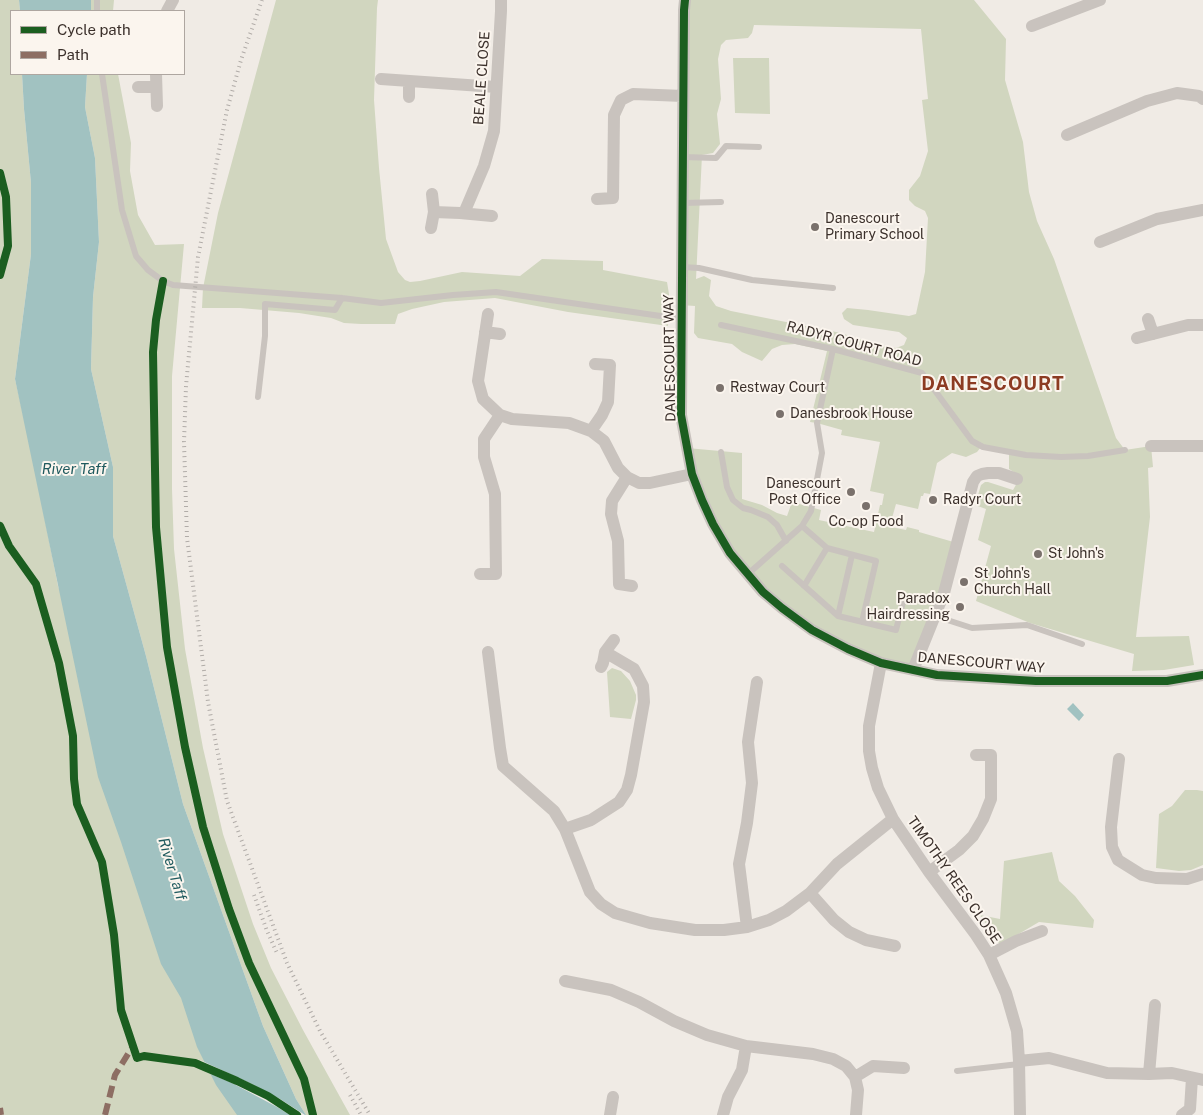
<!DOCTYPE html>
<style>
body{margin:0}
#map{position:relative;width:1203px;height:1115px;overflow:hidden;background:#f0ebe5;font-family:"Public Sans",sans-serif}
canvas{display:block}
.legend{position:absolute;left:10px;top:10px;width:175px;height:65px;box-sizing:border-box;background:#fbf5ee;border:1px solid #aea6a0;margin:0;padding:6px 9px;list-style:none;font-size:15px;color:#3b302b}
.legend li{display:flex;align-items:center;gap:10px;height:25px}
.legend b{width:25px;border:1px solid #aea6a0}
</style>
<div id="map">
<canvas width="1203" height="1115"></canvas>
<ul class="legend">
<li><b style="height:6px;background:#1b5e20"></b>Cycle path</li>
<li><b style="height:6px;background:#8d6e63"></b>Path</li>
</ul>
</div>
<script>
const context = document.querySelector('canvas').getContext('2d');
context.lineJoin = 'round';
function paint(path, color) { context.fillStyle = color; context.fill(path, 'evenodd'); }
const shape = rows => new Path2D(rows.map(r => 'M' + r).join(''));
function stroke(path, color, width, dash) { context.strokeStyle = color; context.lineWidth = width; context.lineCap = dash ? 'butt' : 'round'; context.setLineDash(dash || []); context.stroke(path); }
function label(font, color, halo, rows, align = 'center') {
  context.font = font + ' "Public Sans",sans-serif'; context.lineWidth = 4; context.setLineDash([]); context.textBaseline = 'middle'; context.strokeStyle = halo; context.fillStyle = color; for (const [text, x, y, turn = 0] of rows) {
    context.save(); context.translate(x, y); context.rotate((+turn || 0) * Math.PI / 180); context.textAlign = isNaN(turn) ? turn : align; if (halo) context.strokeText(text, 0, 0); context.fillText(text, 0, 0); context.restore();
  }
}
const green = shape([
 [0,0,19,0,20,11,11,11,11,74,22,74,24,109,31,183,31,254,15,379,32,454,58,586,239,1115,0,1115],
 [91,0,114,0,113,11,91,11],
 [276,0,378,0,377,8,374,100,379,168,386,239,398,272,405,280,410,282,420,281,462,272,520,276,542,259,603,261,603,270,667,282,669,294,668,326,568,312,495,298,444,302,412,309,398,314,395,324,361,324,344,323,331,318,299,313,240,308,202,308,203,288,218,213],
 [685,0,974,0,1006,39,1005,80,1023,142,1029,192,1037,221,1054,259,1116,438,1125,450,1151,446,1153,467,1148,468,1150,517,1136,637,1189,636,1194,665,1164,670,1132,671,1134,654,1030,623,976,601,991,546,978,540,986,509,975,505,981,485,985,482,988,482,1013,490,1017,483,1017,474,1009,469,1009,450,981,447,977,452,966,457,952,453,937,463,930,494,924,493,923,496,921,496,918,509,896,504,892,518,888,517,887,523,891,524,891,527,906,530,907,527,919,530,919,532,957,543,913,670,812,630,730,553,687,448,742,453,742,499,762,505,777,513,787,516,792,502,821,510,819,520,874,532,880,505,882,505,884,494,870,491,880,442,841,435,842,430,817,423,810,422,827,351,795,344,782,345,772,349,762,361,742,352,732,344,698,338,694,333,695,306,681,305],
 [754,25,921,29,928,99,922,100,928,151,920,176,909,190,909,200,915,206,925,211,928,218,925,272,916,314,909,316,868,310,847,308,842,313,844,319,853,325,899,332,907,338,904,345,896,348,880,346,841,333,731,311,716,306,709,296,711,280,704,276,696,279,702,155,713,153,720,144,717,114,721,99,718,59,721,45,726,40,748,38,752,33],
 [733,58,769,58,770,114,735,113],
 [87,74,118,74,131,143,130,171,138,215,155,245,184,244,172,376,172,489,174,549,185,649,203,748,223,834,253,924,271,968,303,1030,350,1115,306,1115,296,1099,263,1026,183,804,146,656,113,536,113,467,91,369,93,297,99,242,95,158,85,107],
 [612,668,621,671,630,681,636,695,636,700,631,719,610,717,607,672],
 [1185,790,1197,790,1203,791,1203,865,1191,870,1179,871,1156,868,1159,814,1172,806],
 [1052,852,1059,881,1075,896,1094,920,1093,928,1039,922,1000,945,980,915,1000,919,1004,861]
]);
const water = shape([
 [19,0,91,0,91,11,20,11],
 [22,74,87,74,85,107,95,158,99,242,93,297,91,369,113,467,113,536,146,656,183,804,263,1026,296,1099,306,1115,237,1115,216,1085,197,1047,181,998,161,964,121,842,98,777,15,379,31,254,31,183,24,109],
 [1073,703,1084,715,1079,721,1067,709]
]);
const pier = shape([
 [200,1060,252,1084,280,1099,305,1115,290,1115,277,1107,232,1083,206,1072]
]);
const lane = shape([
 [97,11,97,0],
 [102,74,122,210,136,256,148,270,163,281,173,285,342,298,381,303,453,295,496,292,681,319],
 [683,157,716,158,726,146,759,147],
 [683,203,721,202],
 [682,267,699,268,752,280,833,288],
 [721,325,833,349,922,373,972,441,983,447,1026,455,1061,457,1088,456,1125,450],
 [258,397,265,336,265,304,335,310,342,298],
 [721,452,727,487,733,500,743,508,751,510,768,517,777,525,786,541],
 [802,526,827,548,876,561,862,622],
 [782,566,838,616,896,630,904,598],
 [748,574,802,526,811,511,822,453,817,423,833,349],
 [804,586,827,548],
 [838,616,852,555],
 [935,616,972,628,1027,625,1082,644],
 [957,1071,1019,1064]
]);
const street = shape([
 [685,0,684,10,681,415,692,474,702,500,713,524,730,553,763,592,782,608,812,630,848,649,881,663,937,675,1036,681,1167,681,1203,675],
 [167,11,173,0],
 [1032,26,1100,0],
 [156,74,157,106],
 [381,79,496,87],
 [138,87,156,87],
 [409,97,409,82],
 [1067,135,1147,101,1177,93,1199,96,1203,99],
 [597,199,613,198,614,115,621,100,633,94,683,96],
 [434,212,460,213,492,216],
 [464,213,484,166,494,131,501,11,501,0],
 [431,228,434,212,432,194],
 [1100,242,1157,219,1203,210],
 [488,314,478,381,483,399,500,415,512,419,569,423,591,431,604,441,618,468,627,477,639,483,650,483,692,474],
 [1148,319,1153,334],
 [485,332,500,334],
 [1137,338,1188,325,1203,325],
 [591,431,602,415,608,402,610,365,595,364],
 [1151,446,1203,446],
 [627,477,612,501,611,514,618,541,619,584,632,586],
 [480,574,496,574,495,494,484,457,484,439,500,415],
 [488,652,500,748,503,766,554,811,565,829,590,892,601,904,615,913,650,923,695,930,724,930,747,927,769,920,786,911,810,893,837,864,893,819],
 [881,663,869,726,869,751,872,768,878,788,893,819,929,872,976,935,989,955,1006,993,1017,1031,1019,1061,1020,1115],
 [601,667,603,663,605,652,614,640],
 [913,670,944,593,973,482,977,476,982,474,988,473,999,473,1017,479],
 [1119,759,1111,827,1112,847,1118,860,1142,875,1156,878,1187,879,1203,874],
 [565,829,591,820,619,802,627,790,631,775,644,702,643,686,634,669,605,652],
 [929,872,959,850,973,836,983,819,991,799,991,755,976,755],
 [810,893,834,920,849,932,866,940,895,946],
 [747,927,739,864,747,823,752,783,748,742,757,682],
 [989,955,1016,941,1042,931],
 [565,981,611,990,639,1002,674,1021,707,1035,746,1046],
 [1019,1061,1049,1058,1107,1073,1149,1074,1172,1073,1203,1080],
 [1149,1074,1155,1005],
 [855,1077,873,1066,904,1068],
 [610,1115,613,1097],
 [723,1115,728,1097,742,1070,746,1046,813,1054,833,1059,846,1066,855,1077,858,1090,856,1115],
 [1182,1115,1190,1109,1192,1078]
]);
const rail = shape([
 [262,0,241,60,227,110,198,257,186,386,184,442,187,538,208,702,227,801,287,963,320,1031,370,1115],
 [254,895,267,931,277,953],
 [350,1095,361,1115]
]);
const quiet = shape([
 [0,1108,1,1115],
 [105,1115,115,1075,133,1046]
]);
const cycleway = shape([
 [685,0,684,10,681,415,692,474,702,500,713,524,730,553,763,592,782,608,812,630,848,649,881,663,937,675,1036,681,1167,681,1203,675],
 [0,173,6,197,8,246,0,275],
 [163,281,156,320,153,352,156,527,167,647,185,747,203,827,229,909,249,963,304,1079,313,1115],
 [0,526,9,546,36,584,59,663,73,736,74,779,77,804,102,862,114,935,121,1010,137,1058,144,1056,195,1063,237,1081,268,1096,297,1115]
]);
const markers = [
 [815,227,5,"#7a716c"],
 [720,388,5,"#7a716c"],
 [780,414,5,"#7a716c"],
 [851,492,5,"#7a716c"],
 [933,500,5,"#7a716c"],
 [866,506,5,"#7a716c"],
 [1038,554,5,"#7a716c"],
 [964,582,5,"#7a716c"],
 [960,607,5,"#7a716c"]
];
const streetNames = [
 ["BEALE CLOSE",482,78,-86],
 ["RADYR COURT ROAD",854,344,15],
 ["DANESCOURT WAY",670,358,-91],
 ["DANESCOURT WAY",981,663,5],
 ["TIMOTHY REES CLOSE",954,880,55]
];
const poiNames = [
 ["Danescourt",825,219],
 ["Primary School",825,235],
 ["Restway Court",730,388],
 ["Danesbrook House",790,414],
 ["Danescourt",841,484,"right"],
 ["Post Office",841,500,"right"],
 ["Radyr Court",943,500],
 ["Co-op Food",866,522,"center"],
 ["St John's",1048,554],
 ["St John's",974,574],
 ["Church Hall",974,590],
 ["Paradox",950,599,"right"],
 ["Hairdressing",950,615,"right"]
];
const waterNames = [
 ["River Taff",74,469],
 ["River Taff",172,869,73]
];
const districtNames = [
 ["DANESCOURT",993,384]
];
paint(green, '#d1d6bf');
paint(water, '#a1c2c1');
paint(pier, '#f0ebe5');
stroke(lane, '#c9c3be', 6);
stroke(street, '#c9c3be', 12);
stroke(rail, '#b1aca8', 4, [1, 4]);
stroke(quiet, '#8d6e63', 6, [12, 6]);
stroke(cycleway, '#1b5e20', 8);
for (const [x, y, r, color] of markers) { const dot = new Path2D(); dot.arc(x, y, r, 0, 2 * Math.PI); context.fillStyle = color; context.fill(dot); stroke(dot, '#fbf5ee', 2); }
label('14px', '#3b302b', '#fbf5ee', streetNames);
label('14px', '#3b302b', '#fbf5ee', poiNames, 'left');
label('italic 15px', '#1f5a5e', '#fbf5ee', waterNames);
context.letterSpacing = '1px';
label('bold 19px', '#8c3b22', '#fbf5ee', districtNames);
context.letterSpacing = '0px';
</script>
